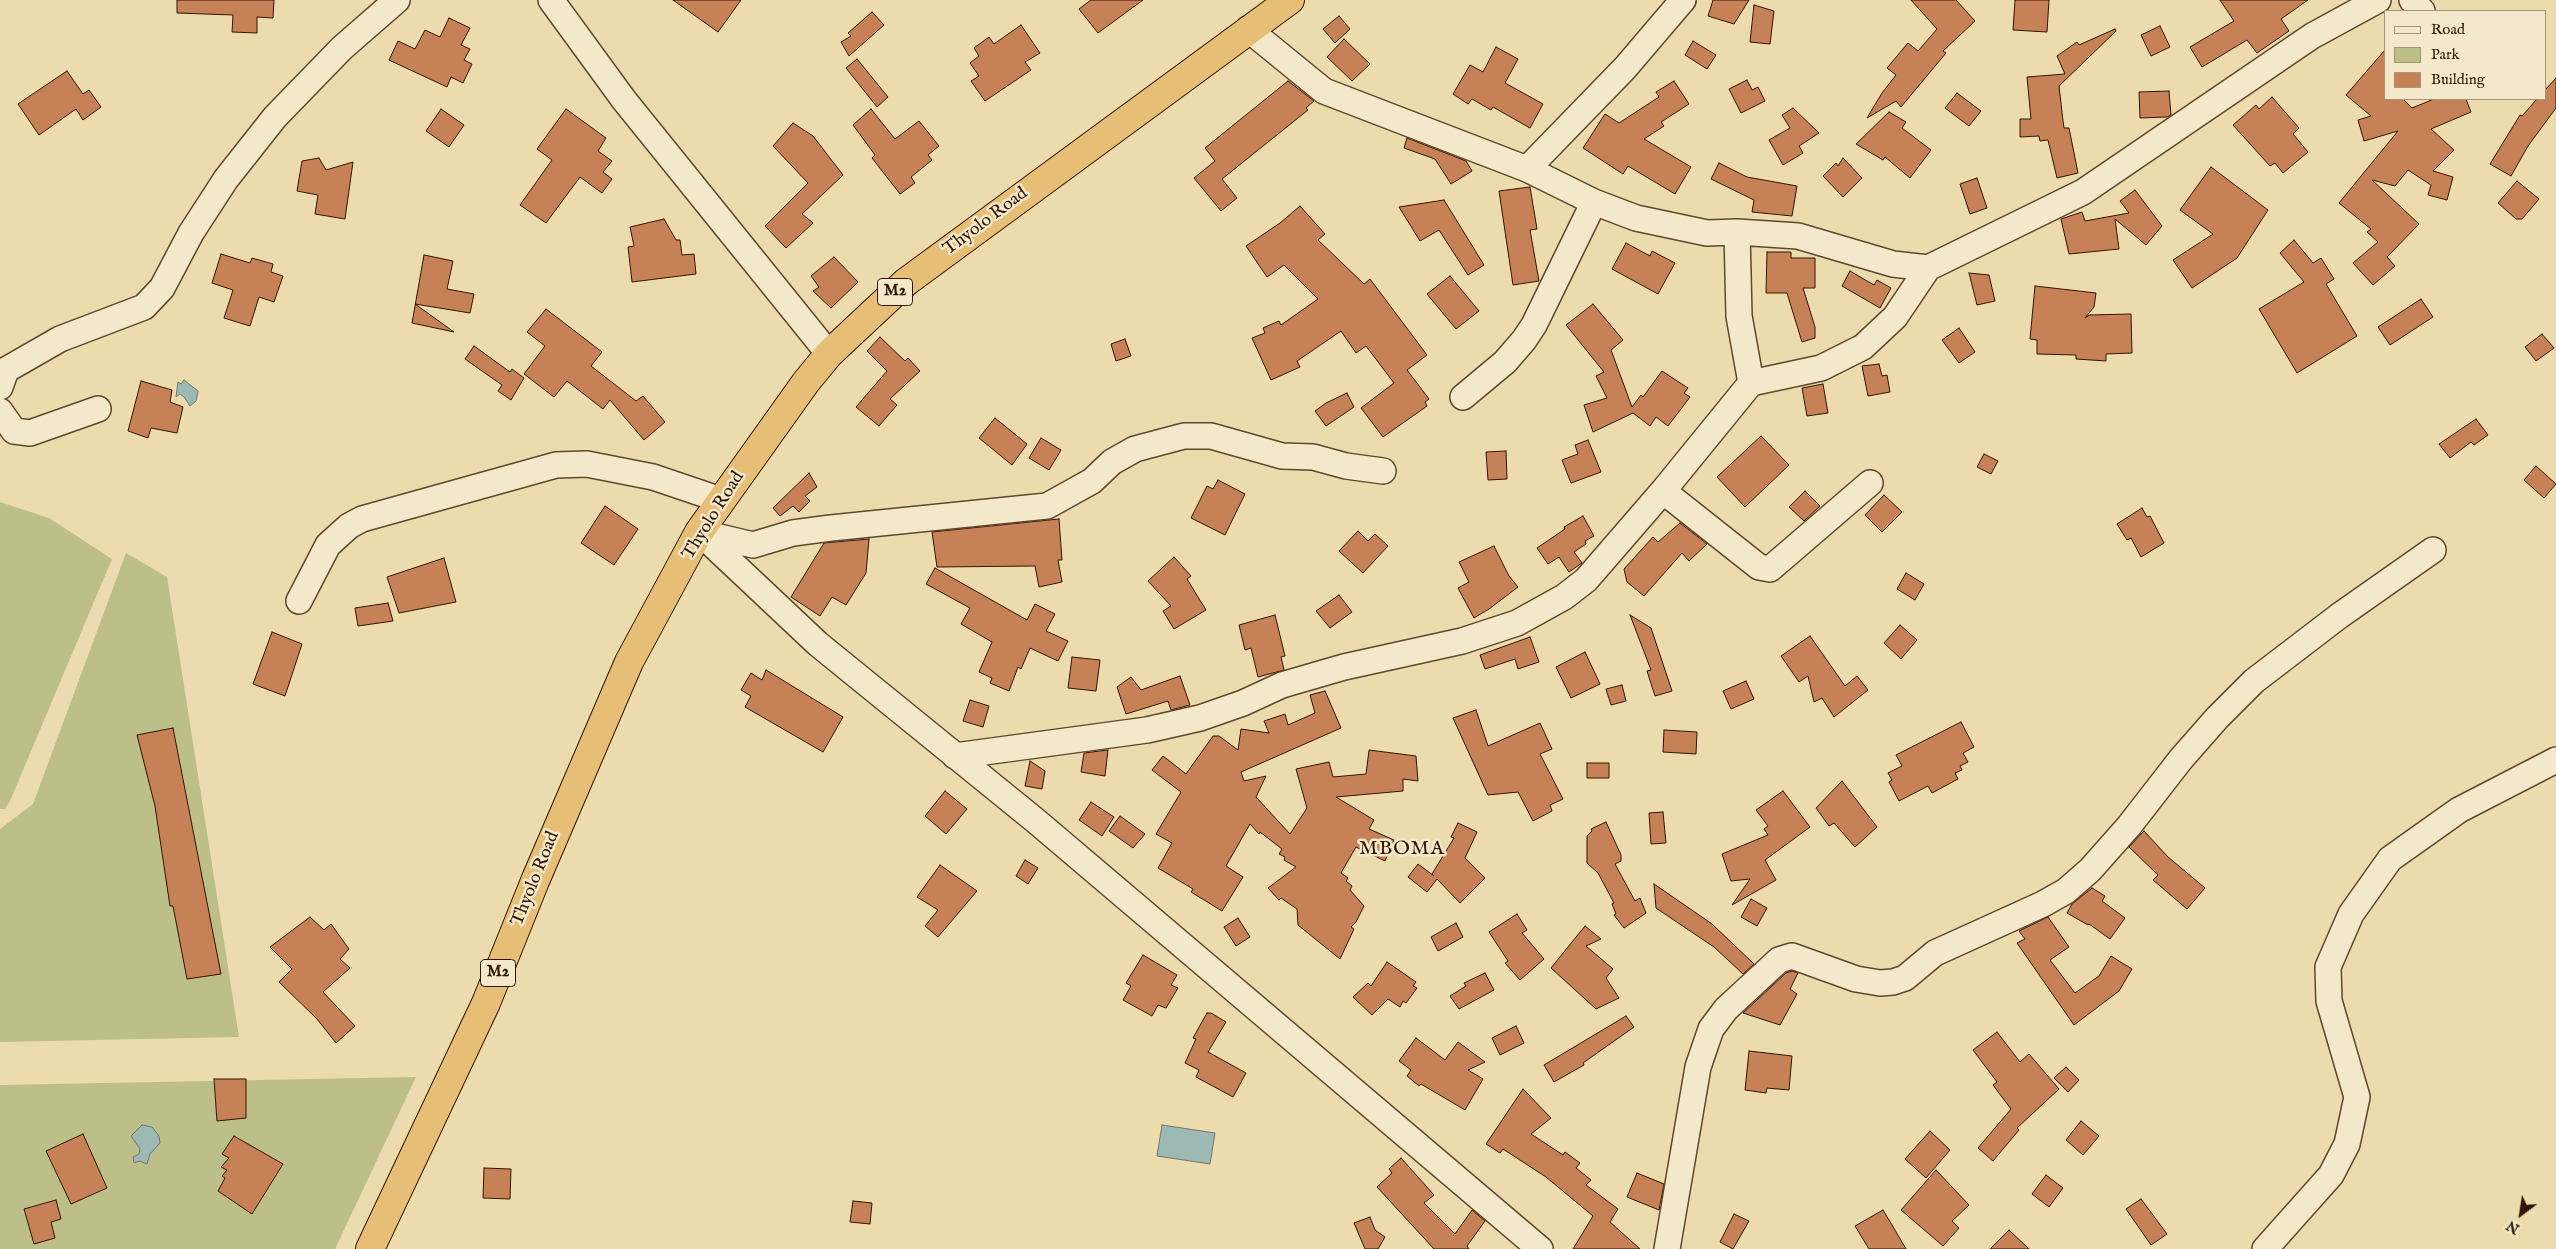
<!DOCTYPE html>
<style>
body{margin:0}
#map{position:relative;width:2556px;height:1249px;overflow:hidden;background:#ecdcad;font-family:"IM FELL English",serif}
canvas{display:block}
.legend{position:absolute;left:2384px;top:10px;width:162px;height:90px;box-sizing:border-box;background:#f3e8ca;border:1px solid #a5947a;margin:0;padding:6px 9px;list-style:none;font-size:15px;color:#311503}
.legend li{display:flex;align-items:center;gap:10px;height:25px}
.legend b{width:25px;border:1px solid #a5947a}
.north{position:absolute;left:2496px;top:1189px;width:50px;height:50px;-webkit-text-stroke:4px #f3e8ca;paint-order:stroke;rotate:211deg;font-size:14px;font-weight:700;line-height:20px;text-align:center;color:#311503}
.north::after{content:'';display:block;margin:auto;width:18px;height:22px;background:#311503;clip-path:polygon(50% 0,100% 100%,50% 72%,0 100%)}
</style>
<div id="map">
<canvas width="2556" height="1249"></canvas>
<ul class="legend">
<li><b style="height:6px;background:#f3e8ca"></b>Road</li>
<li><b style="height:14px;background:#bcbf87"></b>Park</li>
<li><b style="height:14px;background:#c68256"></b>Building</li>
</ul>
<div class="north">N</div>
</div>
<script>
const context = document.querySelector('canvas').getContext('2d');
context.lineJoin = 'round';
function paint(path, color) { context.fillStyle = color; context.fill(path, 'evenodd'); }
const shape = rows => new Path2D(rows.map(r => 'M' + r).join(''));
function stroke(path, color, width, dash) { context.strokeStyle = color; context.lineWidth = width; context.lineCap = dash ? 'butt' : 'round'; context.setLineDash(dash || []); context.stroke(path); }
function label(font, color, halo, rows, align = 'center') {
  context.font = font + ' "IM FELL English",serif'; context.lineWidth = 5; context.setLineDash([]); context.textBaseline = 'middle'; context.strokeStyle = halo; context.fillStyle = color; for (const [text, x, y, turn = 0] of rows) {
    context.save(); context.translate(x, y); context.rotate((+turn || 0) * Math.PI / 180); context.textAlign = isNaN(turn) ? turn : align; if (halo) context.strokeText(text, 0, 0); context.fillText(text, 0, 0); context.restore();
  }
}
const green = shape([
 [0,502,49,518,112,559,10,801,5,809,0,809],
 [126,553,167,577,239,1037,0,1042,0,829,33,804],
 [416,1077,335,1249,0,1249,0,1085]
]);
const water = shape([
 [184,380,198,391,196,401,190,406,184,397,180,394,176,397,178,382,181,384,184,380],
 [142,1125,152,1127,159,1136,160,1143,150,1154,147,1164,140,1161,134,1163,133,1157,139,1154,140,1149,131,1136,142,1125],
 [1162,1125,1215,1133,1210,1164,1157,1156,1162,1125]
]);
const building = shape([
 [177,0,274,0,273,18,257,17,257,33,232,32,233,15,177,13,177,0],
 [673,0,741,0,718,32,673,0],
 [1091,0,1143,0,1098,33,1079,9,1091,0],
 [1713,0,1749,0,1734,24,1708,16,1713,0],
 [1911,0,1956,0,1975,21,1943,51,1946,53,1901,107,1896,101,1867,118,1882,93,1896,75,1887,68,1908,43,1918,51,1937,29,1911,0],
 [2015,0,2049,0,2047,32,2013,30,2015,0],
 [2220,0,2308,0,2281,19,2289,31,2257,53,2247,40,2202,67,2190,47,2234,21,2220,0],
 [1754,5,1774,11,1770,44,1750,42,1754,5],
 [872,12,884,25,849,56,841,42,851,36,848,33,872,12],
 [1339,16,1350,29,1335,43,1323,29,1339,16],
 [449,18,470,28,461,45,470,49,464,60,472,64,463,83,451,77,447,87,389,60,398,41,415,49,425,30,440,37,449,18],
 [1021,25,1040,53,1025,62,1031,70,985,101,971,81,979,76,970,63,979,56,974,48,989,37,994,44,1021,25],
 [2160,26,2170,47,2151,56,2141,35,2160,26],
 [2115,29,2116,31,2059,86,2063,121,2064,128,2069,128,2078,173,2057,178,2048,140,2040,141,2039,136,2020,137,2020,119,2031,119,2027,77,2065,74,2057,56,2077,42,2079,45,2115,29],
 [1344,39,1370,64,1352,81,1327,57,1344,39],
 [1693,41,1716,55,1707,69,1685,55,1693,41],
 [1496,47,1518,59,1505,83,1543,104,1530,128,1493,107,1491,110,1472,99,1468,104,1453,94,1470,65,1483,72,1496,47],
 [2385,50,2385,99,2403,99,2412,108,2434,99,2466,99,2471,112,2431,129,2454,150,2433,171,2453,177,2447,200,2428,195,2431,185,2408,170,2395,186,2372,180,2419,224,2387,257,2395,266,2373,285,2353,263,2378,242,2367,232,2371,229,2339,203,2398,131,2364,141,2358,120,2371,116,2346,95,2385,50],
 [857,59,888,97,877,107,846,68,857,59],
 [67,71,83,94,89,90,101,107,83,120,76,109,39,135,18,104,67,71],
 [2556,78,2556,108,2528,146,2511,176,2490,164,2520,115,2522,116,2537,99,2545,99,2545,90,2556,78],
 [1747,80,1752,90,1758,87,1765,101,1741,113,1729,89,1747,80],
 [1288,81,1314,101,1306,108,1308,110,1222,179,1237,198,1221,211,1194,178,1215,161,1205,148,1288,81],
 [1674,81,1689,104,1661,122,1664,126,1644,139,1691,167,1675,194,1628,166,1623,174,1583,148,1605,114,1619,123,1659,97,1656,92,1674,81],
 [2169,91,2171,115,2167,117,2140,118,2139,92,2169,91],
 [1957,93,1981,111,1969,126,1945,108,1957,93],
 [2272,97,2299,128,2293,134,2308,152,2283,173,2275,163,2270,166,2233,125,2256,105,2259,109,2272,97],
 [1793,108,1819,133,1799,146,1803,153,1783,165,1769,140,1790,128,1782,115,1793,108],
 [441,109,464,125,449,147,426,131,441,109],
 [566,109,606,138,598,151,612,161,603,172,612,179,602,193,580,177,546,223,520,205,552,160,537,149,566,109],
 [871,109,895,139,919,121,939,146,928,155,932,160,911,177,915,183,900,194,872,158,875,155,853,125,871,109],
 [1889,112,1906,122,1902,128,1931,150,1910,178,1885,157,1883,160,1856,144,1889,112],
 [793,123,813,136,843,175,802,214,813,223,786,248,765,226,808,183,773,146,793,123],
 [1407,138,1466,161,1472,171,1451,184,1435,159,1404,148,1407,138],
 [319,158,326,170,353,162,345,219,315,214,318,195,297,191,302,161,319,158],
 [1843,158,1862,178,1843,197,1823,176,1836,163,1838,166,1843,158],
 [1719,163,1747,177,1797,186,1792,216,1752,212,1754,200,1711,179,1719,163],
 [2211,167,2268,210,2237,258,2192,288,2173,260,2213,234,2180,210,2211,167],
 [1977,178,1987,208,1970,214,1960,184,1977,178],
 [2517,181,2539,199,2522,219,2516,219,2498,203,2517,181],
 [1530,187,1537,229,1530,230,1539,281,1513,285,1499,191,1530,187],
 [2135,190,2162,226,2146,245,2115,219,2119,249,2069,254,2061,219,2082,212,2085,221,2129,213,2120,201,2135,190],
 [1444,200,1484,265,1468,275,1439,230,1420,241,1399,207,1444,200],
 [1300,206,1325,234,1318,240,1364,284,1370,279,1427,355,1407,370,1429,399,1425,402,1427,406,1383,437,1361,408,1394,383,1366,346,1356,353,1341,331,1297,361,1300,367,1271,380,1252,338,1265,333,1263,328,1279,321,1281,325,1318,299,1284,265,1267,277,1246,246,1280,223,1300,206],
 [664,219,676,240,680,240,682,255,694,254,696,274,632,282,628,247,634,246,630,227,664,219],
 [2294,240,2313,263,2321,258,2334,279,2326,284,2357,336,2297,373,2259,309,2304,282,2280,253,2294,240],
 [1626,243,1650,256,1652,251,1675,263,1658,294,1612,269,1626,243],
 [1767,252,1791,252,1791,258,1815,258,1815,288,1803,288,1815,327,1815,338,1802,342,1787,293,1766,293,1767,252],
 [221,254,250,263,252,258,273,264,271,272,283,276,274,302,259,297,250,326,224,318,233,290,212,283,221,254],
 [424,255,453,261,447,289,474,294,470,313,415,304,454,332,412,323,424,255],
 [834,257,858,282,831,308,813,291,819,287,811,276,834,257],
 [1850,271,1874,285,1877,280,1891,288,1880,308,1842,286,1850,271],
 [1969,273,1989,275,1995,301,1977,305,1969,273],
 [1450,276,1479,311,1456,329,1427,294,1450,276],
 [2035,286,2096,293,2094,307,2085,318,2089,315,2131,314,2132,353,2106,354,2106,361,2076,359,2076,355,2037,354,2037,340,2030,339,2035,286],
 [2421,299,2433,317,2390,345,2378,327,2421,299],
 [1593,304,1623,340,1611,350,1632,407,1641,395,1643,397,1662,371,1688,388,1684,393,1690,397,1668,426,1656,417,1650,426,1633,413,1593,432,1584,405,1607,398,1596,376,1604,372,1566,325,1593,304],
 [546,309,602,352,591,366,636,401,643,396,665,422,644,440,610,400,603,409,567,381,554,397,524,374,545,346,527,332,546,309],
 [1959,328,1975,352,1959,363,1942,340,1959,328],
 [2542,334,2554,348,2536,361,2525,347,2542,334],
 [880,337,905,361,908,358,920,371,890,399,897,405,879,426,856,407,887,371,867,351,880,337],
 [1125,339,1131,356,1116,361,1111,344,1125,339],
 [474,346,510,372,512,369,524,378,511,400,498,391,502,385,465,359,474,346],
 [1879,364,1882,376,1887,375,1890,392,1868,396,1862,366,1879,364],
 [141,381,172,390,170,402,183,407,177,433,151,428,148,438,128,431,141,381],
 [1823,384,1828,413,1807,416,1802,388,1823,384],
 [1347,393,1354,407,1326,426,1315,411,1326,403,1347,393],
 [995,418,1027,444,1012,465,979,438,995,418],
 [2476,419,2488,435,2474,445,2471,442,2450,458,2439,444,2476,419],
 [1761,436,1789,465,1745,507,1717,477,1761,436],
 [1041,438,1061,450,1049,470,1029,458,1041,438],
 [1588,440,1601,472,1571,483,1562,460,1578,454,1575,445,1588,440],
 [1506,451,1507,479,1488,480,1486,452,1506,451],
 [1984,454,1998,461,1991,474,1977,467,1984,454],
 [2536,466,2556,484,2544,498,2524,480,2536,466],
 [809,473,817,487,805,496,810,501,799,512,793,506,780,516,773,508,809,473],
 [1218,480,1245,494,1225,535,1191,518,1207,486,1213,489,1218,480],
 [1805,491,1820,506,1804,521,1789,507,1805,491],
 [1884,495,1902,512,1882,532,1865,515,1884,495],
 [605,506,638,529,614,565,581,543,605,506],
 [2142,508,2147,517,2150,516,2164,543,2141,557,2131,538,2127,540,2117,524,2142,508],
 [1583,516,1594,536,1585,541,1586,544,1574,552,1582,563,1569,572,1559,557,1548,564,1537,548,1565,529,1564,527,1583,516],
 [1059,519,1062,560,1058,560,1062,582,1039,587,1035,566,937,567,932,532,1059,519],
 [1680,523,1707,544,1689,561,1682,553,1644,596,1627,582,1624,569,1653,537,1658,542,1680,523],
 [1358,531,1368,541,1375,534,1388,546,1363,573,1339,551,1358,531],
 [869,539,866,573,846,605,832,597,820,616,791,597,824,543,869,539],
 [1494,546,1509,576,1518,587,1489,609,1474,618,1458,588,1469,582,1459,562,1494,546],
 [1174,557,1191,576,1187,579,1206,610,1174,629,1163,611,1171,606,1148,581,1174,557],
 [444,558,456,602,399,613,387,577,444,558],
 [935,568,1027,620,1035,604,1055,614,1046,631,1068,641,1058,661,1030,648,1021,669,1018,667,1009,691,990,683,992,678,979,672,992,642,961,624,970,608,926,584,935,568],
 [1906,573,1924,584,1915,600,1897,589,1906,573],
 [1339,595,1352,612,1330,628,1316,611,1339,595],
 [388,603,393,621,358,626,355,608,388,603],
 [1275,615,1285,656,1281,657,1284,670,1258,677,1251,648,1245,650,1239,625,1275,615],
 [1630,615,1651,628,1672,691,1655,696,1647,671,1651,670,1630,615],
 [1900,625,1917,640,1901,659,1884,643,1900,625],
 [272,632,302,644,285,696,253,684,272,632],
 [1810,636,1845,686,1857,676,1868,690,1834,717,1822,698,1814,702,1808,676,1799,682,1781,656,1810,636],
 [1530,637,1539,662,1518,669,1515,659,1485,669,1480,655,1530,637],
 [1585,652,1600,684,1571,698,1556,667,1585,652],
 [1072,657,1100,660,1096,691,1068,688,1072,657],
 [766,670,843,717,823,752,745,707,751,696,741,690,751,673,762,680,766,670],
 [1180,676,1190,705,1171,710,1168,701,1126,714,1117,687,1131,677,1141,690,1180,676],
 [1746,681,1754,699,1731,709,1723,691,1746,681],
 [1622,685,1626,701,1611,705,1606,689,1622,685],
 [1325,691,1341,728,1241,772,1244,781,1266,776,1256,797,1290,834,1307,808,1296,769,1329,762,1333,777,1366,774,1369,750,1416,756,1418,781,1403,779,1403,791,1336,797,1374,820,1369,829,1394,840,1385,861,1356,847,1341,873,1348,878,1346,881,1352,886,1350,890,1364,906,1356,922,1351,927,1354,929,1340,959,1298,925,1297,909,1281,898,1279,900,1268,888,1296,867,1284,860,1285,857,1279,854,1282,849,1260,832,1259,834,1250,824,1226,866,1243,877,1222,911,1191,892,1193,889,1158,868,1172,843,1156,834,1181,792,1152,770,1163,756,1186,774,1213,736,1219,736,1238,750,1241,729,1269,733,1264,721,1285,714,1288,725,1315,713,1310,695,1325,691],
 [970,700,989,706,983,727,963,721,970,700],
 [1476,710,1488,746,1540,723,1552,749,1540,754,1563,799,1550,805,1552,811,1533,821,1518,792,1488,795,1453,718,1476,710],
 [1961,722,1974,747,1963,753,1968,762,1960,766,1962,770,1955,773,1958,779,1932,793,1928,786,1899,801,1889,782,1892,780,1888,773,1902,766,1896,755,1961,722],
 [173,728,221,974,187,979,173,906,170,906,155,806,137,735,173,728],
 [1664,730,1697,732,1696,754,1663,752,1664,730],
 [1108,750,1105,776,1081,772,1084,753,1108,750],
 [1030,761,1045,771,1042,789,1025,786,1030,761],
 [1587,763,1609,763,1609,778,1587,778,1587,763],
 [1842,781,1877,827,1855,847,1834,823,1829,826,1816,808,1842,781],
 [945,791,967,809,946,834,925,816,945,791],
 [1783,791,1810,827,1765,860,1776,880,1732,905,1750,879,1731,881,1722,854,1768,835,1764,829,1768,826,1756,810,1783,791],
 [1091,802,1114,817,1102,836,1079,820,1091,802],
 [1663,812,1666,843,1651,844,1649,813,1663,812],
 [1120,816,1145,834,1133,848,1109,831,1120,816],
 [1606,822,1621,855,1621,861,1615,864,1635,901,1640,898,1646,913,1624,928,1614,915,1616,914,1612,904,1614,903,1598,873,1587,863,1587,836,1592,831,1591,829,1606,822],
 [1458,823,1477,832,1465,858,1485,878,1460,903,1437,879,1427,892,1408,877,1418,864,1434,876,1432,874,1454,838,1451,837,1458,823],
 [2144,831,2168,857,2205,888,2187,909,2153,880,2158,875,2129,847,2144,831],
 [1025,860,1038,868,1028,884,1016,876,1025,860],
 [940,865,977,891,938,937,925,926,938,910,917,897,940,865],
 [1654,884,1712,924,1754,964,1743,974,1714,947,1656,908,1654,884],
 [2092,888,2105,896,2102,901,2125,918,2110,939,2089,924,2088,925,2067,913,2072,904,2092,888],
 [1751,899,1767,908,1757,926,1741,917,1751,899],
 [1517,914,1527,930,1522,933,1544,959,1520,980,1505,963,1508,961,1489,932,1517,914],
 [310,917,324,930,331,924,349,949,340,959,350,968,323,992,355,1026,336,1043,317,1019,279,982,292,969,270,947,310,917],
 [2048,917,2069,947,2050,960,2075,993,2099,976,2111,956,2132,969,2119,991,2074,1025,2017,943,2025,939,2019,931,2048,917],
 [1238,918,1250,937,1236,946,1224,927,1238,918],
 [1456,923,1463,937,1438,951,1431,937,1456,923],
 [1585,926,1601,939,1586,946,1613,969,1606,978,1619,998,1596,1009,1551,968,1585,926],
 [1143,955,1177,975,1171,985,1178,988,1166,1008,1158,1005,1152,1016,1123,1000,1131,986,1126,983,1143,955],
 [1387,962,1416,982,1413,986,1417,988,1406,1003,1403,1001,1400,1007,1388,999,1372,1015,1353,997,1368,983,1371,986,1387,962],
 [1792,971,1798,973,1790,989,1797,994,1780,1025,1743,1013,1786,973,1792,971],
 [1485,973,1494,990,1459,1009,1450,996,1466,986,1464,983,1485,973],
 [1207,1013,1211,1013,1226,1022,1208,1052,1246,1073,1233,1097,1196,1077,1199,1070,1185,1063,1196,1039,1193,1038,1207,1013],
 [1626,1016,1634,1027,1583,1063,1584,1065,1554,1082,1544,1065,1626,1016],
 [1516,1026,1524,1043,1500,1055,1492,1038,1516,1026],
 [1997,1032,2020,1062,2029,1054,2059,1089,2017,1128,2019,1130,1993,1161,1978,1148,2011,1109,1993,1085,1997,1082,1973,1050,1997,1032],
 [1416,1038,1445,1060,1458,1042,1485,1062,1468,1070,1483,1079,1465,1110,1421,1084,1419,1086,1407,1076,1411,1070,1399,1061,1416,1038],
 [1749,1051,1792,1056,1789,1090,1767,1088,1766,1093,1745,1090,1749,1051],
 [2066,1067,2079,1080,2068,1092,2054,1078,2066,1067],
 [214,1079,246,1079,246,1118,217,1121,214,1079],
 [1523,1089,1551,1118,1531,1134,1563,1155,1565,1152,1580,1163,1576,1168,1591,1180,1586,1185,1618,1209,1610,1222,1640,1249,1573,1249,1593,1216,1546,1177,1503,1149,1500,1153,1486,1144,1523,1089],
 [2081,1121,2099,1136,2083,1155,2066,1140,2081,1121],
 [1930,1131,1950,1150,1926,1178,1905,1159,1930,1131],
 [83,1134,107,1188,71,1204,46,1151,83,1134],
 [234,1136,283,1164,252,1214,218,1191,225,1178,222,1176,227,1170,221,1167,229,1158,222,1154,234,1136],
 [1401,1158,1434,1195,1424,1203,1455,1234,1472,1210,1485,1221,1467,1246,1469,1249,1434,1249,1377,1187,1392,1173,1389,1169,1401,1158],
 [484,1168,511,1169,510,1199,483,1198,484,1168],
 [1936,1170,1969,1205,1952,1221,1959,1228,1943,1246,1901,1210,1936,1170],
 [1637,1173,1664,1184,1659,1210,1627,1197,1637,1173],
 [2046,1175,2063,1188,2049,1207,2032,1194,2046,1175],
 [2141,1199,2167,1234,2151,1245,2126,1209,2141,1199],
 [56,1200,61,1219,51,1222,55,1238,34,1244,24,1209,56,1200],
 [853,1201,872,1203,870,1224,850,1222,853,1201],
 [1883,1210,1892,1225,1906,1249,1869,1249,1855,1226,1883,1210],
 [1734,1214,1749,1221,1733,1249,1720,1242,1734,1214],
 [1370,1217,1375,1230,1385,1237,1378,1249,1365,1249,1354,1223,1370,1217],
 [2009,1230,2029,1249,1990,1249,2009,1230]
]);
const minor = shape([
 [551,0,624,100,829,354],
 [2412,0,2422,11],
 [1248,29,1324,91,1527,169,1594,202,1636,218,1707,233,1737,232,1798,236,1893,264,1928,268,2083,192,2312,36,2378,0],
 [1527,169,1625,68,1683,0],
 [1737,232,1739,316,1751,383],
 [0,387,6,370,60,339,144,307,162,288,191,233,226,179,275,117,342,48,397,0],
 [1463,397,1505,362,1524,340,1534,325,1594,202],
 [0,411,14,431,30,433,98,409],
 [1663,491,1759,567,1770,569,1870,483],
 [699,532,818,644,1036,821,1540,1249],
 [699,532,753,545,793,533,831,528,1047,506,1092,481,1112,462,1135,449,1184,436,1211,436,1282,456,1313,457,1346,466,1383,471],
 [299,601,328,545,349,526,362,519,556,465,587,464,653,477,721,500],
 [955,756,1147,730,1200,718,1243,703,1282,685,1344,667,1462,641,1517,623,1564,597,1586,580,1663,491,1751,383,1821,368,1863,347,1895,317,1928,268],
 [1667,1249,1698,1067,1711,1029,1726,1009,1779,960,1792,956,1856,979,1880,983,1893,982,1905,978,1935,953,2043,904,2066,891,2090,870,2129,826,2181,759,2217,718,2254,681,2339,616,2433,550],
 [2265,1249,2331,1175,2347,1144,2357,1097,2329,1001,2328,967,2351,914,2390,859,2459,810,2556,760]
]);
const highway = shape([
 [370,1249,486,1003,535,881,629,662,699,532,806,382,829,354,906,282,1290,0]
]);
const shields = [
 [895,292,35],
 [498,973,35]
];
const shieldNames = [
 ["M2",895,292],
 ["M2",498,973]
];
const streetNames = [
 ["Thyolo Road",986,222,-37],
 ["Thyolo Road",714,516,-58],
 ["Thyolo Road",536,879,-68]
];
const quarterNames = [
 ["MBOMA",1402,850]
];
paint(green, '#bcbf87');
paint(water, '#9cb9b4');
stroke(water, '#71776d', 1);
paint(building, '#c68256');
stroke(building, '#311503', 1);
stroke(minor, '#60472e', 28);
stroke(highway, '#311503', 30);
stroke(minor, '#f3e8ca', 25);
stroke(highway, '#e6be76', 28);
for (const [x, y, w] of shields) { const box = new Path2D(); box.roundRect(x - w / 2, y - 13.5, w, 27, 4); context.fillStyle = '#f3e8ca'; context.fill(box); stroke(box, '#311503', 1); }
label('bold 16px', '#311503', null, shieldNames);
label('18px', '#311503', '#f3e8ca', streetNames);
context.letterSpacing = '1px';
label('20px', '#311503', '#f3e8ca', quarterNames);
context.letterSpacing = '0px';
</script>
